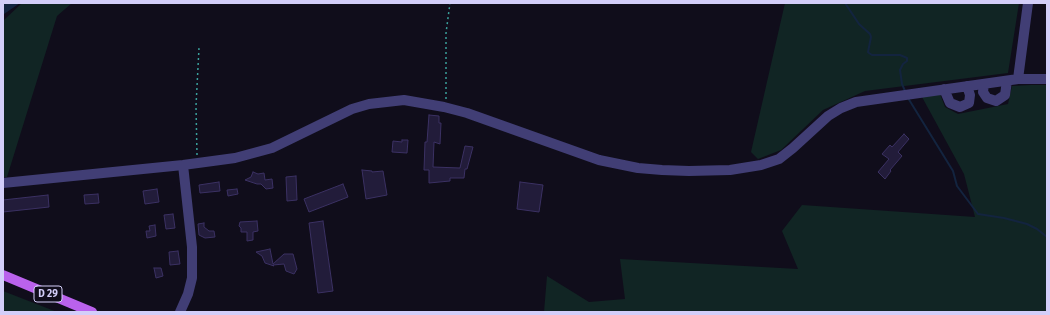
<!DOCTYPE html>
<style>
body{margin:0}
#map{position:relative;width:1050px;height:315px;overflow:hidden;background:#100d1b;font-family:"Fira Sans",sans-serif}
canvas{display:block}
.frame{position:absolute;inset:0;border:4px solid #d3cef9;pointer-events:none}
</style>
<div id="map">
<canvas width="1050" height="315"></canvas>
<div class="frame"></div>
</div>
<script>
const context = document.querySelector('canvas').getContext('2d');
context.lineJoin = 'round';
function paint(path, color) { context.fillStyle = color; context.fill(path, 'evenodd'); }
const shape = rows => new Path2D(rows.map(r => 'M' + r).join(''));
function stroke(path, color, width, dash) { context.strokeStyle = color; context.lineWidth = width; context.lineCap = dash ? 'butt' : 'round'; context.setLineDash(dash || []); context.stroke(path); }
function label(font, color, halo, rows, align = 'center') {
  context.font = font + ' "Fira Sans",sans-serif'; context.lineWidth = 4; context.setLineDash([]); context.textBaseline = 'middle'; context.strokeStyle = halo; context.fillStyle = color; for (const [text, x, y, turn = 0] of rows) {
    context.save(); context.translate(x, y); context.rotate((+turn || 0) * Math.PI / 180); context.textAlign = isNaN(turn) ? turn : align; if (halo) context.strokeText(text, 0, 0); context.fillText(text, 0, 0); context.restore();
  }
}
const green = shape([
 [22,3,72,3,57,16,7,177,3,177,3,20,4,20],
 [785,3,1019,3,1008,73,865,91,823,110,781,150,758,159,751,152],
 [1031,85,1047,85,1047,312,544,312,547,276,589,302,625,299,620,259,798,269,782,231,802,205,975,217,964,174,922,97,940,94,945,107,958,114,1008,104,1012,86],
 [3,291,57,312,3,312]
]);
const water = shape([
 [3,3,20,3,4,14,3,14]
]);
const stream = shape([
 [845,3,859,24,870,34,871,37,868,52,869,53,872,55,900,55,907,58,907,61,903,64,900,70,902,84,905,91],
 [908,98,953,171,957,186,978,214,1004,218,1027,224,1037,229,1047,237]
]);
const building = shape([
 [429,115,439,116,439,123,441,123,440,144,434,142,433,167,460,168,465,146,473,147,467,169,465,169,464,178,450,178,450,181,429,183,429,170,424,170,425,142,427,142,429,115],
 [904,134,909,139,898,152,902,156,890,170,891,171,885,179,878,172,889,159,882,154,890,145,892,147,904,134],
 [402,140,408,140,407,153,392,152,393,141,402,142,402,140],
 [362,170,372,171,372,172,383,171,387,195,366,199,362,170],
 [253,172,258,174,264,173,265,180,272,179,273,188,266,189,261,184,257,184,245,180,251,177,253,172],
 [296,176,297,200,287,201,286,177,296,176],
 [219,182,220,191,200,193,199,185,219,182],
 [520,182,543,185,539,212,517,209,520,182],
 [343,184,348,197,309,212,304,199,343,184],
 [157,189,159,202,145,204,143,191,157,189],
 [237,189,238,194,228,196,227,190,237,189],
 [98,194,99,203,85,204,84,195,98,194],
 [48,195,49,207,3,212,3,200,48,195],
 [173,214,175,228,166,229,164,215,173,214],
 [257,221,258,231,253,232,253,240,247,241,247,232,241,232,241,228,239,226,240,222,257,221],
 [323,221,333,291,318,293,309,223,323,221],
 [204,223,204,227,209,231,214,231,215,237,205,238,199,235,198,224,204,223],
 [155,225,156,236,147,238,146,231,150,231,149,226,155,225],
 [270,249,273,264,284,254,293,254,297,269,294,274,286,271,284,264,273,265,274,266,265,263,262,256,256,252,270,249],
 [178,251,180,264,170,265,169,252,178,251],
 [154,268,161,268,163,276,156,278,154,268]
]);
const path = shape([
 [446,99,446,33,450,3],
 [197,155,196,106,199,48]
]);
const minor = shape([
 [1018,79,1028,3],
 [984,84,983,92,987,98,996,101,1005,95,1007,81],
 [944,89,950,103,960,107,969,103,970,95,967,86],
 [3,183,183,165,235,158,272,148,352,109,369,104,404,100,444,107,467,113,599,160,638,168,662,170,689,171,730,170,761,165,779,159,793,148,828,116,841,108,856,102,1018,79,1047,79],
 [180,312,188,294,192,278,192,247,183,165]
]);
const major = shape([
 [3,275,92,312]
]);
const shields = [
 [48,294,28]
];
const shieldNames = [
 ["D 29",48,294]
];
paint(green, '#112524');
paint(water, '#13243f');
stroke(stream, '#13243f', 2);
paint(building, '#221c3a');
stroke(building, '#3b3163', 1);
stroke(path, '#3aa09c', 1.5, [2, 3]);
stroke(minor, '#413e75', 10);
stroke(major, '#ba62ec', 10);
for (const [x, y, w] of shields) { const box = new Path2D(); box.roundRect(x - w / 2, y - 8, w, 16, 3); context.fillStyle = '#100d1b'; context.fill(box); stroke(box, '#d3cef9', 1); }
label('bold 10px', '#d3cef9', null, shieldNames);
</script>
